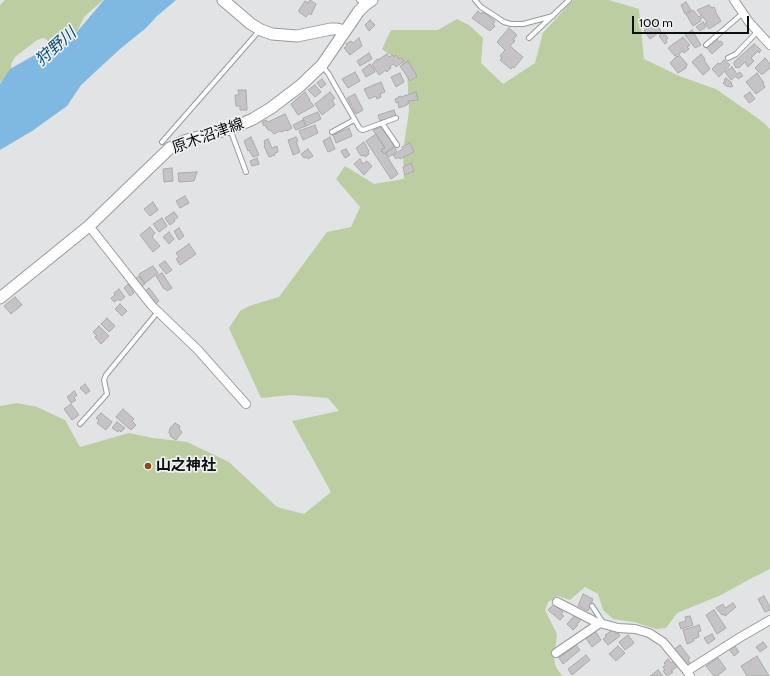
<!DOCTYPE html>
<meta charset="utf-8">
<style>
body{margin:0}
#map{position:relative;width:770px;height:676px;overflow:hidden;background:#e1e3e5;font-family:Cabin,sans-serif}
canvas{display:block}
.scale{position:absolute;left:632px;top:16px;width:117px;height:18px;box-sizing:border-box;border:2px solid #0d0e0e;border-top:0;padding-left:5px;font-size:12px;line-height:14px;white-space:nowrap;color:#0d0e0e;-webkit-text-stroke:3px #eef0f2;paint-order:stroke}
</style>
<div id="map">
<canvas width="770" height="676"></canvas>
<div class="scale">100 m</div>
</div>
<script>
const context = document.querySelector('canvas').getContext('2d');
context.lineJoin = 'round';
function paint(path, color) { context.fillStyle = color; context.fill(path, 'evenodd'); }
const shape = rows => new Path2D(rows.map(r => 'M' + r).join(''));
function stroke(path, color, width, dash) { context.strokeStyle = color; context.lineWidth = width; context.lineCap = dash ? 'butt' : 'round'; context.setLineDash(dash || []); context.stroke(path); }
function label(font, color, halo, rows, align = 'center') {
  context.font = font + ' Cabin,"Noto Sans JP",sans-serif'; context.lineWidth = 3.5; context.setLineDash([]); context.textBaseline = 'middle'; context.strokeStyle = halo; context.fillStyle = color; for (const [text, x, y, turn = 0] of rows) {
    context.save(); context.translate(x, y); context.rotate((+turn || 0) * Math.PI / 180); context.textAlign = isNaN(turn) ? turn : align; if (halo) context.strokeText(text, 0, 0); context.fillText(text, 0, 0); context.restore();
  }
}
const green = shape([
 [5,0,103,0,84,17,78,30,69,38,52,45,46,39,43,38,37,40,15,57,11,64,11,70,0,83,0,5],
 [573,0,609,0,639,9,644,59,679,76,716,89,763,122,770,129,770,569,752,578,721,595,677,613,666,628,656,629,634,622,613,619,603,610,598,594,585,587,570,600,558,596,548,602,545,610,557,634,554,659,556,667,562,676,0,676,0,406,17,403,37,407,65,420,80,447,129,433,153,438,187,442,229,462,277,507,304,514,331,492,292,421,339,411,328,398,291,395,261,398,229,328,240,311,249,306,279,297,327,232,351,227,360,207,336,179,345,166,374,184,404,179,403,151,409,111,407,67,382,49,391,30,438,30,457,19,469,25,483,38,481,63,503,84,535,63,543,33]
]);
const water = shape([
 [104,0,176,0,157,16,146,28,120,49,81,85,67,106,32,131,0,150,0,84,10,69,40,52,70,40]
]);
const building = shape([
 [310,0,316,4,311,15,309,13,306,17,299,12,299,10,305,1,308,3,310,0],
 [686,2,691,10,685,14,681,5,686,2],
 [709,5,712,8,714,7,716,11,715,11,721,21,720,22,709,29,705,23,707,22,703,17,700,19,701,21,693,26,686,14,693,10,699,17,701,15,697,10,709,5],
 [478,11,481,14,482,12,486,14,495,21,493,24,495,26,490,31,472,18,478,11],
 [370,20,375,25,369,31,365,25,370,20],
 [655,22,661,31,650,39,644,30,655,22],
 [703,22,706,27,700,31,696,27,703,22],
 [509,28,517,35,513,40,515,41,510,46,523,57,514,68,513,67,511,69,500,60,502,58,500,56,505,50,497,42,509,28],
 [692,30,701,45,695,48,685,35,692,30],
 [663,32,668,38,666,40,667,42,665,44,659,36,663,32],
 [683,37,690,45,687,47,689,49,684,53,683,51,675,56,668,48,683,37],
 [359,38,362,46,350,55,344,48,347,46,346,44,351,41,353,43,359,38],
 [717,39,719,42,721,41,723,44,712,54,707,48,717,39],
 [754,44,761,50,759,53,758,51,751,58,754,61,748,67,745,62,739,68,737,67,736,68,734,64,734,62,754,44],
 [369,53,372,59,360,66,357,61,369,53],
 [387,54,389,57,393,55,394,57,396,55,399,59,402,58,404,61,396,67,394,64,390,66,391,68,387,72,386,70,379,75,372,65,377,59,378,60,387,54],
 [701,54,705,59,704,60,710,69,703,75,692,62,701,54],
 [679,55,687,64,686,68,678,73,670,63,677,56,678,57,679,55],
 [765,58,770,64,770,68,763,74,761,74,755,68,765,58],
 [724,60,730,65,719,77,712,69,718,63,720,64,724,60],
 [408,61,417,76,410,81,400,66,408,61],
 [370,64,375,72,366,77,362,70,370,64],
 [732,67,737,74,740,72,743,76,738,79,736,76,731,80,725,72,732,67],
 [355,72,360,81,348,88,342,79,355,72],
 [400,73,404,82,396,87,391,77,400,73],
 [757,73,764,83,763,84,765,87,756,94,746,82,757,73],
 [726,78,732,83,731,84,733,86,731,87,726,86,723,83,725,81,724,80,726,78],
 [322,79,326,84,321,88,317,83,322,79],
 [381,82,385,92,380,94,381,97,377,99,376,96,369,99,364,89,381,82],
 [315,85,321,92,315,97,308,90,315,85],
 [238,90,246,90,247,110,240,110,240,106,236,106,235,95,239,95,238,90],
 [305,92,310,100,309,100,314,106,298,115,291,104,305,92],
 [330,92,335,98,332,100,335,105,322,115,315,104,330,92],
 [416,92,418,100,408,101,409,103,407,104,407,105,399,108,398,102,396,103,395,99,398,98,398,97,401,96,401,97,416,92],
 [750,92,755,99,749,103,744,96,750,92],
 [355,94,363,110,356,114,347,98,355,94],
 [394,110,396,116,380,121,378,115,394,110],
 [318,112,321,119,306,126,303,118,318,112],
 [285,114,292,128,287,131,286,130,281,132,280,131,274,134,270,130,268,130,265,125,264,126,262,122,266,120,268,122,285,114],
 [303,120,306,126,296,130,293,125,303,120],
 [315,125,318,133,303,140,299,131,315,125],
 [381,127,394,146,384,154,381,150,385,148,373,130,381,127],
 [349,128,352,136,336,143,333,135,349,128],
 [376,134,385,148,381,150,384,154,385,153,398,174,391,179,366,141,376,134],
 [251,137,259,155,253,157,249,150,248,151,244,141,251,137],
 [296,137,298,141,296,142,300,152,293,155,288,140,296,137],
 [330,137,335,149,328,152,323,141,330,137],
 [268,139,272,148,277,146,278,152,275,153,275,155,269,157,264,146,265,145,264,141,268,139],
 [364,142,369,151,368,152,369,154,365,157,364,155,361,156,356,148,364,142],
 [410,143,414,152,400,159,399,157,396,159,393,155,403,149,402,147,410,143],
 [394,147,397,151,389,157,386,153,394,147],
 [308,149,313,156,308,159,306,157,304,158,301,154,308,149],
 [346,149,350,155,345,158,341,151,346,149],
 [257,158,259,164,252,166,250,161,257,158],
 [360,159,363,164,367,161,372,166,364,175,354,164,360,159],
 [411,163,414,171,405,175,403,167,411,163],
 [172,168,173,181,164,182,163,169,172,168],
 [197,172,194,181,179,182,178,173,197,172],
 [185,196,189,203,180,208,176,201,185,196],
 [153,202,158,210,150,216,144,209,153,202],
 [174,212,178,217,174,220,175,221,170,225,165,218,174,212],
 [162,218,167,226,159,232,153,224,162,218],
 [150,227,155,233,152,237,160,246,153,252,140,235,150,227],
 [179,228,184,236,179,240,174,231,179,228],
 [169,232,174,239,169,244,163,237,169,232],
 [189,244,196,254,180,265,176,259,179,257,176,253,189,244],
 [165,261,172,270,166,274,159,265,165,261],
 [153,266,158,273,145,283,139,274,153,266],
 [162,273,172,288,167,291,166,289,164,289,156,276,162,273],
 [139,276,145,284,141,287,135,279,139,276],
 [128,284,134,293,130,296,124,288,128,284],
 [149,288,159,301,155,305,144,292,149,288],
 [119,289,125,297,120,301,119,299,114,302,111,298,115,295,114,293,119,289],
 [15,297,22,305,11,314,4,306,15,297],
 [120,304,127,311,122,316,115,309,120,304],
 [107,318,115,326,109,332,101,324,107,318],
 [99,326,109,336,101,344,95,337,97,336,93,332,99,326],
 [85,384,90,391,86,394,80,388,85,384],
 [74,391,77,395,74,398,76,400,71,403,67,397,74,391],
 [71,404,79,415,72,420,64,409,71,404],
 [123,409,134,419,132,421,136,425,131,430,116,417,123,409],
 [101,413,112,422,106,430,97,423,99,420,96,418,101,413],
 [117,422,125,428,121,432,119,430,118,432,112,428,117,422],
 [175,423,180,426,179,429,182,432,176,440,170,436,171,434,169,433,170,428,175,423],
 [583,594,593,599,588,611,578,606,583,594],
 [764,596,770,607,770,610,765,612,758,599,764,596],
 [733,603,736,607,735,608,725,616,724,614,722,615,716,608,723,604,725,608,733,603],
 [554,604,563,612,561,614,564,616,560,620,548,610,554,604],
 [714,610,726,628,717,634,706,615,714,610],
 [575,615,581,620,577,624,578,625,573,630,567,624,575,615],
 [690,616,693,625,681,629,679,623,686,621,685,617,690,616],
 [699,625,701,631,698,632,699,637,693,639,694,641,687,644,683,630,699,625],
 [613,630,616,634,618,633,620,636,608,645,603,639,606,637,605,635,613,630],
 [595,631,601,640,592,647,586,638,595,631],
 [712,634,715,639,708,644,704,638,712,634],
 [628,635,634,643,625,650,619,642,628,635],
 [763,642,767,647,760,652,756,647,763,642],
 [576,645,580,650,563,664,559,658,576,645],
 [680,645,690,658,688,660,690,663,686,667,673,650,680,645],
 [618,646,625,653,616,661,609,654,618,646],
 [735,646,739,652,734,656,729,649,735,646],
 [586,655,590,660,572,675,568,669,586,655],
 [757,656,769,676,747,676,741,666,757,656],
 [718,658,726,669,717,676,714,676,706,666,718,658],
 [668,659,671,663,674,661,678,666,671,671,673,672,667,676,663,671,665,670,663,667,666,664,664,663,668,659],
 [658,670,663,676,650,676,658,670]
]);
const lane = shape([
 [359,0,365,4],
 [475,0,481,7,492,14,504,22,511,24,523,24,553,16],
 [529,38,569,0],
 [706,45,743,13],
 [728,58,736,54,758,31],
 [322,66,328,73,360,129,363,130,396,118],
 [382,123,397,145],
 [230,129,246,172],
 [332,132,354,120],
 [162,142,259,31],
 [80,424,107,394,104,380,106,375,156,314,156,310],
 [592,606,604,624]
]);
const street = shape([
 [734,0,749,22,770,45],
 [89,226,152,306,198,350,246,404],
 [557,602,596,622,618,628,635,629,649,633,663,642,687,671],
 [556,653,600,623],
 [690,676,687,671,739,638,770,620]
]);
const secondary = shape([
 [223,0,251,24,261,30,272,34,297,36,331,29,337,29,345,31],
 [0,298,89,226,170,148,187,140,230,129,253,119,271,108,300,86,322,65,359,11,365,5,372,0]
]);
const markers = [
 [148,466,4,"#8c4d14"]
];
const streetNames = [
 ["原木沼津線",208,136,-20]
];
const poiNames = [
 ["山之神社",156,466]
];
const waterNames = [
 ["狩野川",56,47,-42]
];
paint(green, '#bccda2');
paint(water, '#7fb8e1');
paint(building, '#c5c3c5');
stroke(building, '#aba9ab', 1);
stroke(lane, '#989a9c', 6);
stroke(street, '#989a9c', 10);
stroke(secondary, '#989a9c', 13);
stroke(lane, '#fff', 4);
stroke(street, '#fff', 8);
stroke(secondary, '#fff', 11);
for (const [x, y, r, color] of markers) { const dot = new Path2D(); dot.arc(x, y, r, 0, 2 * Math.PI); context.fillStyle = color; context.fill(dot); stroke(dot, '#eef0f2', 1.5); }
label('15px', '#0d0e0e', '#eef0f2', streetNames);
label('bold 15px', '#0d0e0e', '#eef0f2', poiNames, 'left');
label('italic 16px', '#064f76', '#eef0f2', waterNames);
</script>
